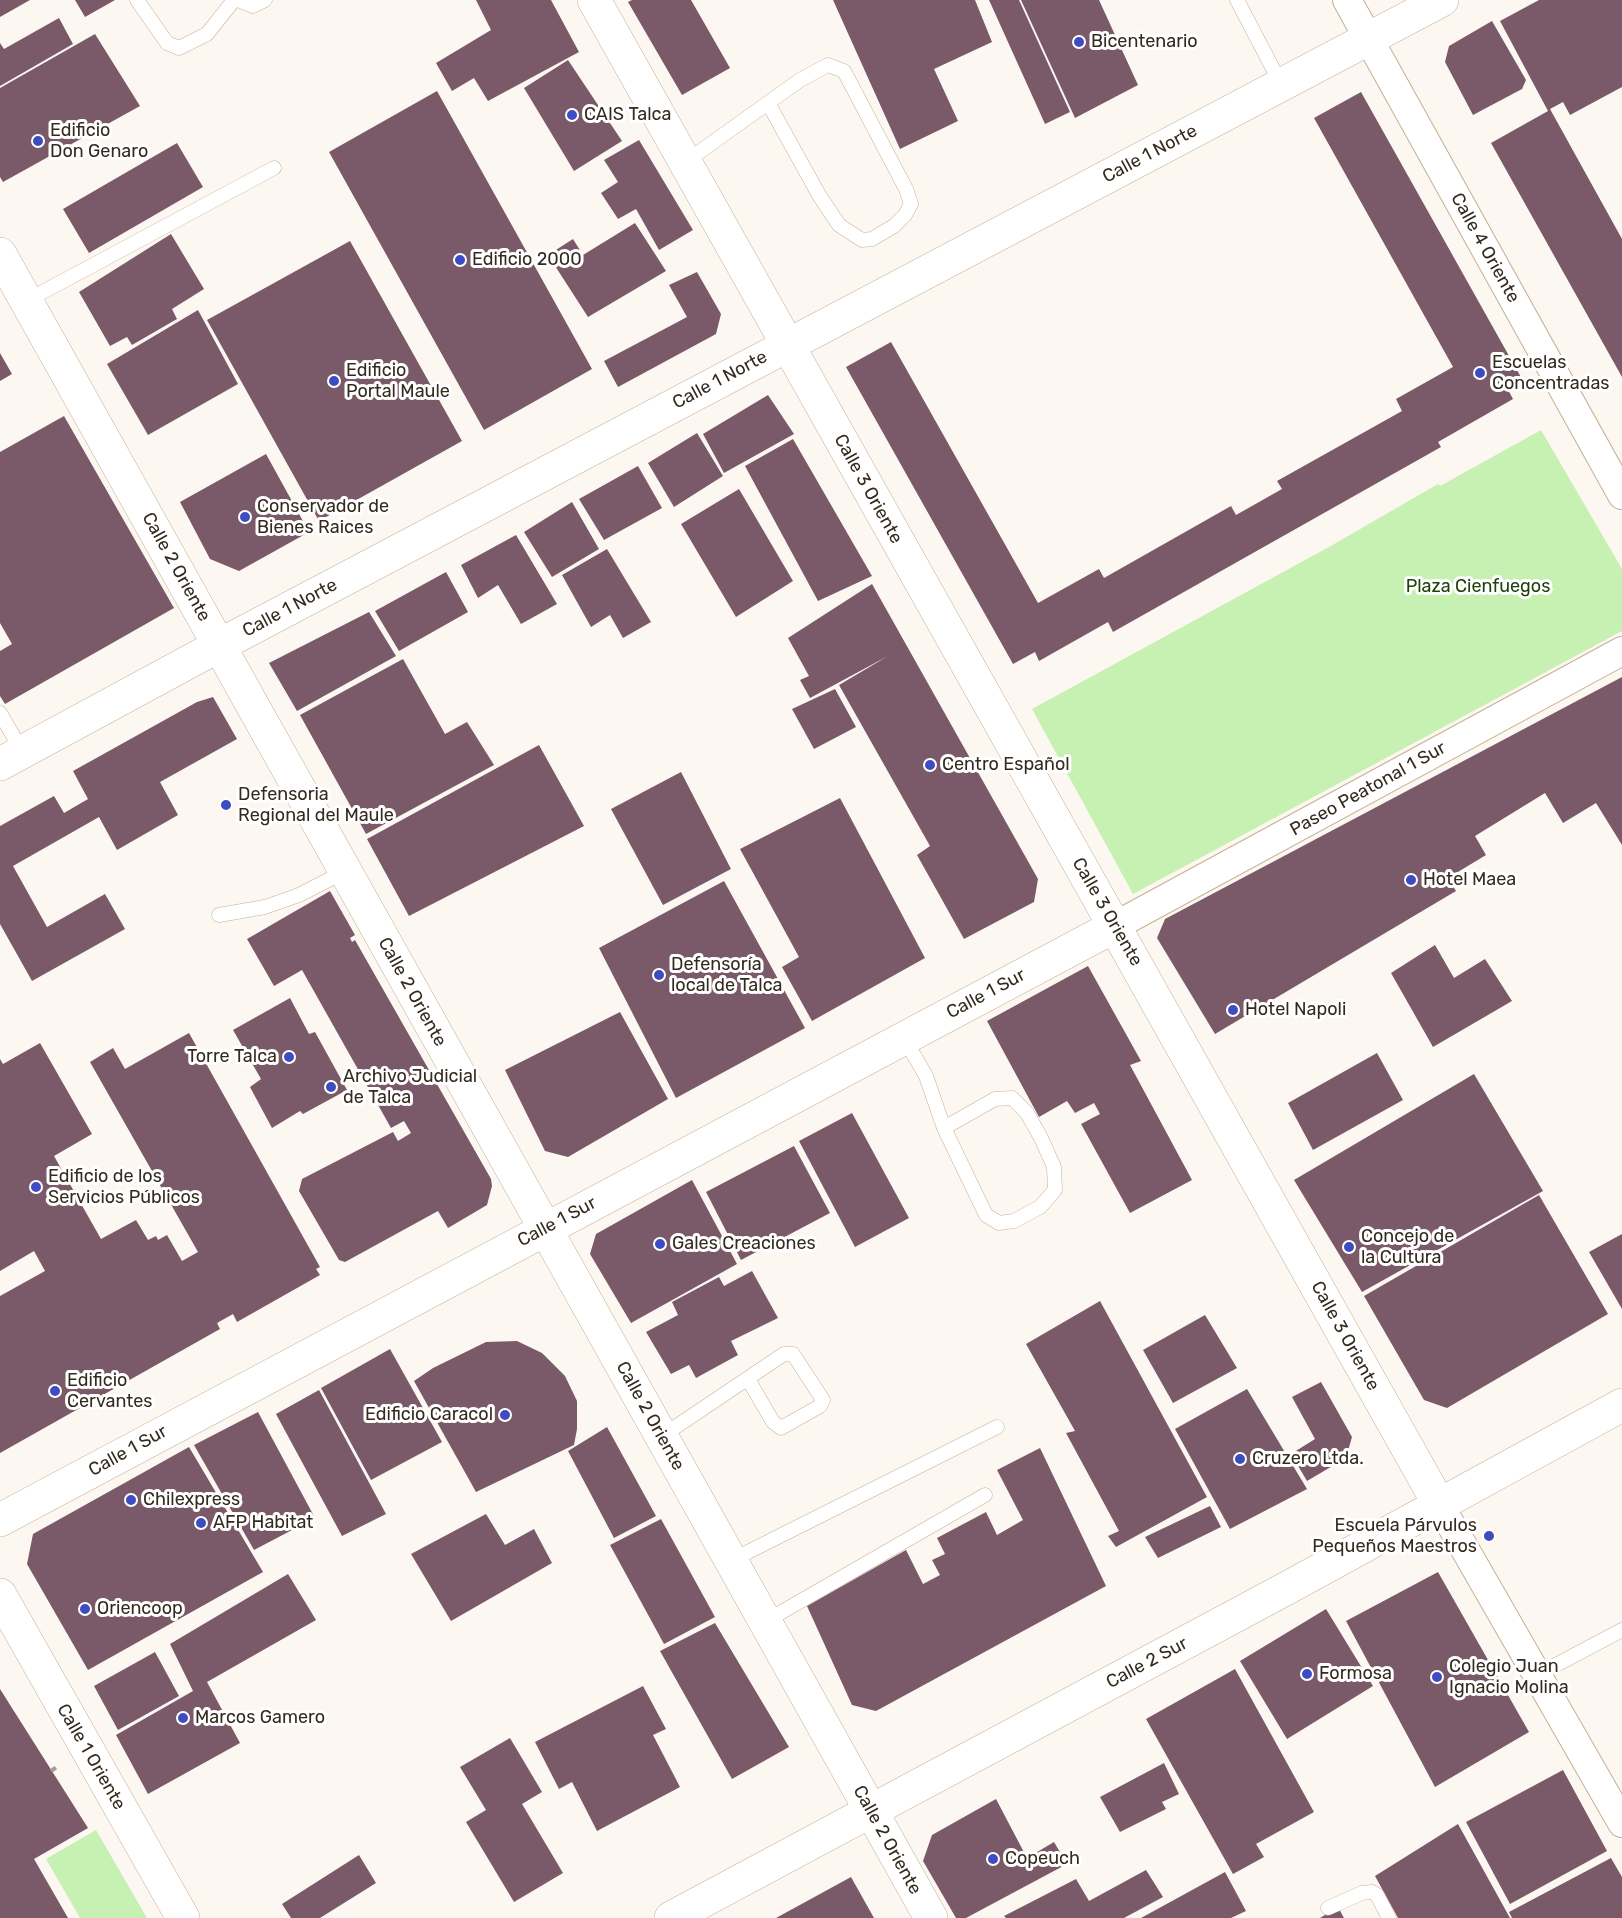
<!DOCTYPE html>
<meta charset="utf-8">
<style>
body{margin:0}
canvas{display:block;background:#fcf7f1}
</style>
<canvas width="1622" height="1918"></canvas>
<script>
const context = document.querySelector('canvas').getContext('2d');
context.lineJoin = 'round';
function paint(path, color) { context.fillStyle = color; context.fill(path, 'evenodd'); }
const shape = rows => new Path2D(rows.map(r => 'M' + r).join(''));
function stroke(path, color, width, dash) { context.strokeStyle = color; context.lineWidth = width; context.lineCap = dash ? 'butt' : 'round'; context.setLineDash(dash || []); context.stroke(path); }
function label(font, color, halo, rows, align = 'center') {
  context.font = font + ' Rubik,sans-serif'; context.lineWidth = 6; context.setLineDash([]); context.textBaseline = 'middle'; context.strokeStyle = halo; context.fillStyle = color; for (const [text, x, y, turn = 0] of rows) {
    context.save(); context.translate(x, y); context.rotate((+turn || 0) * Math.PI / 180); context.textAlign = isNaN(turn) ? turn : align; if (halo) context.strokeText(text, 0, 0); context.fillText(text, 0, 0); context.restore();
  }
}
const green = shape([
 [1541,430,1622,569,1622,631,1133,894,1032,709,1329,547,1438,484,1440,486],
 [96,1830,147,1918,80,1918,46,1859]
]);
const building = shape([
 [0,0,30,0,0,17],
 [75,0,115,0,85,17],
 [476,0,551,0,579,52,488,101,474,78,452,91,436,63,491,30],
 [632,0,691,0,730,68,682,95,628,2],
 [833,0,975,0,992,42,934,69,958,121,900,149],
 [989,0,1019,0,1070,112,1045,124],
 [1021,0,1099,0,1138,85,1075,118],
 [1539,0,1622,0,1622,87,1570,115,1563,102,1550,109,1622,239,1622,377,1491,143,1548,111,1500,21],
 [59,18,73,44,0,86,0,43,4,49],
 [1492,21,1526,80,1522,89,1473,115,1445,62,1449,46],
 [95,34,140,106,3,182,0,177,0,88],
 [568,60,622,141,574,171,524,88],
 [437,91,592,369,484,430,329,152],
 [1361,92,1522,379,1507,388,1513,399,1438,442,1441,447,1113,632,1108,622,1039,661,1035,652,1013,664,846,367,891,342,1038,603,1099,569,1104,578,1231,506,1236,515,1282,489,1277,481,1402,411,1396,399,1453,367,1314,118],
 [639,140,693,230,659,250,636,209,618,219,601,193,618,182,604,160],
 [177,143,203,187,89,253,63,209],
 [635,223,666,271,588,317,548,255,573,239,583,255],
 [171,234,204,289,172,309,177,319,132,345,127,337,110,346,79,292],
 [350,241,462,441,319,521,207,320],
 [697,272,721,314,716,334,618,387,604,361,687,317,669,285],
 [198,310,238,384,148,435,107,364],
 [0,353,12,374,0,381],
 [768,395,794,434,724,473,703,434],
 [64,416,174,608,5,704,0,696,0,651,12,644,0,623,0,452],
 [697,433,723,476,674,507,648,463],
 [793,439,872,576,818,601,745,466],
 [266,454,309,532,239,571,210,559,180,502],
 [638,466,662,508,604,540,579,499],
 [739,489,793,581,736,617,681,524],
 [572,502,599,549,552,577,524,532],
 [516,535,557,604,521,624,498,585,478,598,461,565],
 [607,549,651,622,623,638,610,615,591,627,562,575],
 [446,572,468,612,399,651,375,611],
 [872,584,1038,879,1034,902,964,939,917,855,930,846,839,685,888,656,810,698,800,680,809,676,788,638],
 [369,612,396,656,297,711,269,663],
 [403,659,445,734,467,722,494,765,366,834,300,715],
 [1622,677,1622,845,1596,803,1563,823,1545,793,1475,836,1486,855,1448,878,1456,891,1215,1034,1157,938,1165,919],
 [835,689,856,727,814,749,792,709],
 [213,697,237,739,160,782,178,815,117,850,99,817,13,866,47,927,105,894,125,929,32,981,0,924,0,826,54,796,64,813,88,799,73,771,197,702],
 [539,745,584,826,409,916,367,839],
 [681,772,731,869,663,905,611,809],
 [840,798,925,958,812,1021,782,967,799,957,740,849],
 [724,881,805,1028,676,1098,599,948],
 [330,891,355,935,350,938,352,942,355,940,491,1179,492,1186,487,1205,448,1228,438,1211,345,1262,339,1260,299,1191,302,1179,393,1132,398,1141,411,1133,404,1121,391,1128,302,970,274,986,247,939],
 [1435,945,1454,978,1485,959,1512,1001,1433,1047,1391,973],
 [1088,966,1141,1061,1130,1065,1192,1180,1130,1213,1081,1124,1100,1114,1094,1103,1075,1113,1067,1101,1039,1117,987,1021],
 [290,998,309,1034,315,1032,347,1090,303,1114,300,1111,272,1128,250,1087,261,1079,233,1030],
 [620,1012,668,1099,568,1157,545,1151,505,1070],
 [189,1033,320,1267,316,1269,320,1275,237,1322,233,1314,217,1323,220,1329,0,1453,0,1296,45,1271,34,1251,0,1271,0,1059,3,1064,40,1043,92,1134,54,1156,101,1239,136,1220,148,1240,156,1236,158,1240,167,1235,182,1261,198,1252,90,1062,113,1048,125,1069],
 [1377,1053,1403,1100,1313,1150,1288,1103],
 [1474,1074,1543,1191,1362,1292,1294,1180],
 [852,1113,909,1218,855,1247,799,1141],
 [794,1146,830,1213,741,1260,706,1192],
 [692,1180,737,1264,631,1323,590,1254,596,1234],
 [1539,1195,1608,1314,1447,1408,1424,1400,1364,1296],
 [1622,1234,1622,1309,1589,1252],
 [752,1271,778,1318,731,1341,738,1355,696,1378,689,1365,671,1374,646,1332,678,1315,672,1302,719,1277,724,1286],
 [1100,1301,1207,1497,1116,1547,1108,1536,1119,1531,1066,1433,1075,1431,1026,1344],
 [1205,1315,1237,1368,1173,1403,1143,1350],
 [517,1341,542,1353,565,1376,577,1401,577,1429,574,1445,476,1492,414,1381,433,1368,486,1342],
 [390,1349,442,1442,371,1480,321,1388],
 [1321,1382,1352,1437,1346,1458,1307,1481,1291,1454,1315,1439,1292,1397],
 [1247,1389,1307,1489,1230,1529,1175,1429],
 [319,1390,386,1514,342,1536,276,1414],
 [258,1412,315,1518,254,1550,194,1445],
 [607,1427,656,1516,614,1538,568,1451],
 [189,1447,263,1572,88,1670,27,1564,33,1534],
 [1040,1448,1106,1586,876,1711,852,1705,807,1606,906,1550,923,1584,940,1575,932,1560,945,1554,937,1538,986,1512,997,1535,1023,1520,997,1470],
 [1210,1506,1221,1527,1158,1558,1145,1537],
 [486,1514,505,1545,534,1529,552,1563,451,1621,411,1554],
 [661,1519,715,1617,664,1644,610,1545],
 [1438,1572,1529,1732,1435,1787,1346,1621],
 [288,1574,316,1620,207,1682,240,1743,148,1794,116,1735,193,1691,170,1644],
 [1326,1609,1373,1686,1287,1739,1240,1661],
 [715,1623,789,1747,732,1779,660,1651],
 [155,1652,179,1696,118,1730,94,1686],
 [1235,1669,1314,1812,1256,1844,1264,1857,1233,1874,1146,1719],
 [643,1686,666,1729,653,1735,680,1787,597,1831,572,1782,559,1789,535,1742],
 [0,1689,88,1828,34,1859,68,1918,0,1918],
 [510,1738,542,1792,522,1804,563,1873,514,1902,466,1822,486,1810,460,1767],
 [1164,1763,1179,1794,1162,1802,1166,1809,1120,1832,1100,1797],
 [1563,1770,1607,1851,1510,1904,1466,1822],
 [996,1799,1027,1858,1054,1842,1067,1864,966,1918,956,1918,923,1861,932,1835],
 [1458,1824,1510,1918,1398,1918,1375,1876],
 [359,1855,376,1883,320,1918,291,1918,282,1904],
 [1611,1858,1622,1877,1622,1918,1512,1918,1509,1912],
 [1146,1870,1163,1897,1124,1918,1006,1918,1004,1916,1076,1879,1089,1901],
 [1225,1872,1246,1911,1231,1918,1141,1918],
 [851,1877,874,1918,776,1918],
 [1338,1907,1344,1918,1320,1918]
]);
const path = shape([
 [51,1771,58,1766]
]);
const lane = shape([
 [137,0,167,43,179,48,207,34,234,0],
 [238,0,253,6,265,0],
 [1237,0,1281,84],
 [684,163,800,80,828,65,844,71,906,189,911,204,905,215,894,226,872,239,862,240,839,225,819,195,768,103],
 [26,301,274,168],
 [0,713,23,753],
 [219,915,265,907,299,895,346,871],
 [904,1038,926,1076,944,1128,986,1215,999,1223,1014,1221,1040,1207,1055,1190,1054,1167,1041,1138,1027,1113,1012,1098,995,1099,944,1128],
 [662,1436,784,1354,793,1354,823,1400,820,1406,781,1428,773,1422,748,1379],
 [732,1560,997,1427],
 [766,1621,985,1495],
 [1537,1675,1622,1630],
 [1328,1908,1362,1893,1372,1892,1377,1895,1389,1918]
]);
const street = shape([
 [1347,0,1622,495],
 [1115,926,1622,651],
 [1439,1504,1622,1823]
]);
const secondary = shape([
 [594,0,1439,1504],
 [0,254,931,1918],
 [0,764,220,645,1442,0],
 [0,1520,1115,926],
 [0,1595,183,1918]
]);
const primary = shape([
 [671,1918,1289,1587,1622,1405]
]);
const markers = [
 [1079,42,6,"#3d4dc0"],
 [572,115,6,"#3d4dc0"],
 [38,141,6,"#3d4dc0"],
 [460,260,6,"#3d4dc0"],
 [1480,373,6,"#3d4dc0"],
 [334,381,6,"#3d4dc0"],
 [245,517,6,"#3d4dc0"],
 [930,765,6,"#3d4dc0"],
 [226,805,6,"#3d4dc0"],
 [1411,880,6,"#3d4dc0"],
 [659,975,6,"#3d4dc0"],
 [1233,1010,6,"#3d4dc0"],
 [289,1057,6,"#3d4dc0"],
 [331,1087,6,"#3d4dc0"],
 [36,1187,6,"#3d4dc0"],
 [660,1244,6,"#3d4dc0"],
 [1349,1247,6,"#3d4dc0"],
 [55,1391,6,"#3d4dc0"],
 [505,1415,6,"#3d4dc0"],
 [1240,1459,6,"#3d4dc0"],
 [131,1500,6,"#3d4dc0"],
 [201,1523,6,"#3d4dc0"],
 [1489,1536,6,"#3d4dc0"],
 [85,1609,6,"#3d4dc0"],
 [1307,1674,6,"#3d4dc0"],
 [1437,1677,6,"#3d4dc0"],
 [183,1718,6,"#3d4dc0"],
 [993,1859,6,"#3d4dc0"]
];
const poiNames = [
 ["Bicentenario",1091,42],
 ["CAIS Talca",584,115],
 ["Edificio",50,131],
 ["Don Genaro",50,152],
 ["Edificio 2000",472,260],
 ["Escuelas",1492,363],
 ["Concentradas",1492,384],
 ["Edificio",346,371],
 ["Portal Maule",346,392],
 ["Conservador de",257,507],
 ["Bienes Raices",257,528],
 ["Centro Español",942,765],
 ["Defensoria",238,795],
 ["Regional del Maule",238,816],
 ["Hotel Maea",1423,880],
 ["Defensoría",671,965],
 ["local de Talca",671,986],
 ["Hotel Napoli",1245,1010],
 ["Torre Talca",277,1057,"right"],
 ["Archivo Judicial",343,1077],
 ["de Talca",343,1098],
 ["Edificio de los",48,1177],
 ["Servicios Públicos",48,1198],
 ["Concejo de",1361,1237],
 ["la Cultura",1361,1258],
 ["Gales Creaciones",672,1244],
 ["Edificio",67,1381],
 ["Cervantes",67,1402],
 ["Edificio Caracol",493,1415,"right"],
 ["Cruzero Ltda.",1252,1459],
 ["Chilexpress",143,1500],
 ["AFP Habitat",213,1523],
 ["Escuela Párvulos",1477,1526,"right"],
 ["Pequeños Maestros",1477,1547,"right"],
 ["Oriencoop",97,1609],
 ["Colegio Juan",1449,1667],
 ["Ignacio Molina",1449,1688],
 ["Formosa",1319,1674],
 ["Marcos Gamero",195,1718],
 ["Copeuch",1005,1859]
];
const streetNames = [
 ["Calle 1 Norte",1150,154,-28],
 ["Calle 4 Oriente",1485,248,61],
 ["Calle 1 Norte",720,380,-28],
 ["Calle 3 Oriente",868,489,61],
 ["Calle 2 Oriente",176,567,61],
 ["Calle 1 Norte",290,608,-28],
 ["Paseo Peatonal 1 Sur",1368,789,-29],
 ["Calle 3 Oriente",1107,912,60],
 ["Calle 2 Oriente",412,992,61],
 ["Calle 1 Sur",986,994,-28],
 ["Calle 1 Sur",557,1222,-28],
 ["Calle 3 Oriente",1345,1336,61],
 ["Calle 2 Oriente",650,1416,61],
 ["Calle 1 Sur",128,1451,-29],
 ["Calle 2 Sur",1147,1663,-28],
 ["Calle 1 Oriente",91,1757,60],
 ["Calle 2 Oriente",887,1840,61]
];
const parkNames = [
 ["Plaza Cienfuegos",1478,587]
];
paint(green, '#c7f0b3');
paint(building, '#7a5a69');
stroke(lane, '#c8af94', 15);
stroke(street, '#c8af94', 30);
stroke(secondary, '#c8af94', 34);
stroke(primary, '#c8af94', 34);
stroke(path, '#a59e96', 4, [6, 3]);
stroke(lane, '#fff', 14);
stroke(street, '#fff', 28);
stroke(secondary, '#fff', 33);
stroke(primary, '#fff', 33);
for (const [x, y, r, color] of markers) { const dot = new Path2D(); dot.arc(x, y, r, 0, 2 * Math.PI); context.fillStyle = color; context.fill(dot); stroke(dot, '#fff', 2); }
label('18px', '#342b1f', '#fff', poiNames, 'left');
label('18px', '#342b1f', '#fff', streetNames);
label('18px', '#21400b', '#fff', parkNames);
</script>
